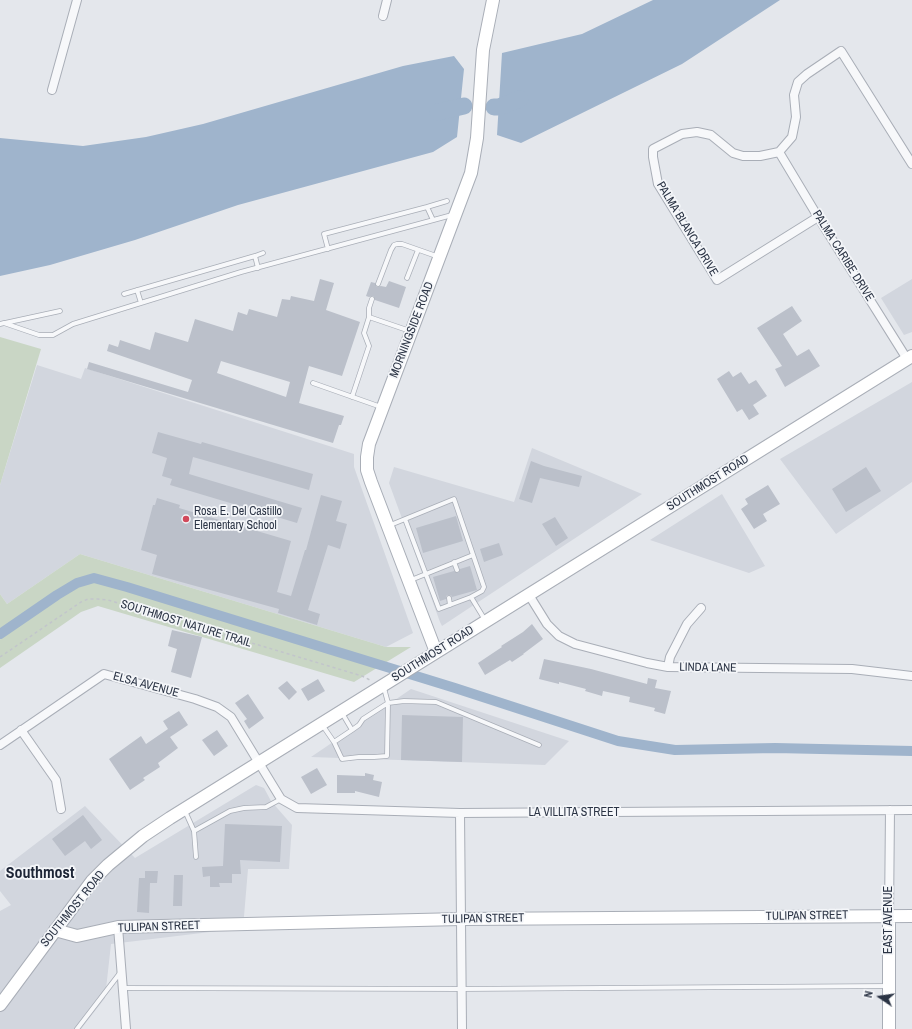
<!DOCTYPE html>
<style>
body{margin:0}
#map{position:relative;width:912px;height:1029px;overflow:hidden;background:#e4e7ec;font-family:"Archivo Narrow",sans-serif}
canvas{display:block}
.north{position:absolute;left:860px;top:977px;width:40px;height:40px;-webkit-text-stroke:3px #f4f6f9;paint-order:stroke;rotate:283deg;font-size:11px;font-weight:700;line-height:16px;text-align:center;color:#2b3445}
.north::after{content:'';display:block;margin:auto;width:14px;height:18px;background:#2b3445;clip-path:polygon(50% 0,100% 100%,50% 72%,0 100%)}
</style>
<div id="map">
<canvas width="912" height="1029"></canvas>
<div class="north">N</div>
</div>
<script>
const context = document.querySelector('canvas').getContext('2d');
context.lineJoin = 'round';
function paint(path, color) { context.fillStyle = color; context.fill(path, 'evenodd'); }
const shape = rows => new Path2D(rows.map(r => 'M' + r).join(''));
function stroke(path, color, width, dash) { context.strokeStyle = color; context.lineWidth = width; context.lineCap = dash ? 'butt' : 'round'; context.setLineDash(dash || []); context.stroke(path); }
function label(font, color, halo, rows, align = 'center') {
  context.font = font + ' "Archivo Narrow",sans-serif'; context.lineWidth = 3.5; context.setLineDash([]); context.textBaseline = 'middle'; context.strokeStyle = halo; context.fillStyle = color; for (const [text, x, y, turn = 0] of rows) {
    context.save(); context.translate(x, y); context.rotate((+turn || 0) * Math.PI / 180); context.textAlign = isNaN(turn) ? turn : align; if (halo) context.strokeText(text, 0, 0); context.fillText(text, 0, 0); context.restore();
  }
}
const built = shape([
 [912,279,912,332,904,335,881,298],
 [37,365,81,379,85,368,354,454,354,467,413,633,386,647,80,554,7,604,0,594,0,485],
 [912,382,912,482,836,534,780,459],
 [532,448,642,494,442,626,440,622,389,483,394,467,514,502],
 [722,494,765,566,749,573,650,540],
 [411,689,569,741,545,765,311,757],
 [256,785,264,788,271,801,292,825,289,869,248,869,243,928,111,944,105,998,81,1029,0,1029,0,911,11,905,0,891,0,871,85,806,135,858]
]);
const green = shape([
 [0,337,41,349,0,485],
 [80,554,386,647,411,647,354,682,98,606,81,612,0,668,0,594,7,604]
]);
const water = shape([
 [653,0,780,0,682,64,521,143,497,135,502,53,582,34],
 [454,56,464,69,457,137,433,152,238,205,135,240,50,265,0,276,0,138,83,146,146,137,203,124,403,66]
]);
const canal = shape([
 [0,634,57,595,77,583,94,578,127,587,455,688,618,741,675,750,775,748,912,751]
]);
const river = shape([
 [494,107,499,107,520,99],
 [438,112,464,106]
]);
const building = shape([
 [320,279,334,283,326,310,360,322,342,376,309,366,299,403,344,416,341,425,339,425,333,443,87,369,89,362,188,392,192,380,107,351,109,344,118,347,120,340,150,350,155,332,188,342,195,319,233,331,238,312,247,315,249,309,277,317,282,299,290,300,291,296,314,301],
 [221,361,290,382,286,397,217,373],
 [389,281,406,287,399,308,375,300,373,296,369,297,366,296,371,282,375,283,377,287,381,286,386,287],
 [792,306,802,321,783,334,797,356,809,349,820,366,785,387,775,369,782,366,757,328],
 [729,371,733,377,741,372,749,384,756,380,767,396,753,405,759,414,749,420,742,409,737,412,717,379],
 [158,432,201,444,202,442,313,474,309,490,193,457,189,474,302,508,297,523,170,485,172,479,162,476,167,458,152,453],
 [531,461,544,466,582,476,579,487,540,478,532,503,519,499],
 [866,467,881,491,846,512,832,489],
 [768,485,780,504,763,514,767,521,754,529,741,509,748,504,745,499],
 [321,495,342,501,336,521,347,524,340,549,328,545,308,610,320,614,317,625,278,613,279,609,152,574,157,555,141,550,153,505,155,505,157,498,180,505,179,508,189,511,291,541,277,592,291,596,305,550,306,550],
 [456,516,463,541,423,553,416,528],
 [555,517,568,538,556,546,542,524],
 [499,543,503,555,484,562,480,549],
 [470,566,477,590,452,597,451,595,448,595,446,596,446,599,440,601,433,577,454,571,458,573,460,569],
 [532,624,543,639,523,654,524,654,512,662,510,660,485,675,478,663,502,647,501,646,523,632],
 [172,630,202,637,191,678,171,672,177,649,168,646],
 [544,659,591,669,647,684,648,678,657,680,655,688,671,691,665,714,654,711,655,708,629,702,630,697,603,691,602,696,585,691,586,689,559,682,559,684,539,679],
 [318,679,325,691,308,701,301,689],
 [287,681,297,692,289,700,278,688],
 [248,694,264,718,249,729,244,721,247,719,235,703],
 [179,711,188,725,170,737,178,748,158,763,160,767,143,778,145,780,130,790,109,759,141,736,146,744,168,729,163,721],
 [402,715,463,717,462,762,401,760],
 [217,730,228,746,214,756,202,740],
 [317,768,327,785,311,794,301,777],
 [365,773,374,775,373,780,382,782,379,797,355,791,355,793,337,793,337,775,365,776],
 [83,815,102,840,91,849,85,841,65,856,52,839],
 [225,824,282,826,280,862,240,860,241,874,232,874,232,883,219,883,220,887,210,887,210,876,203,877,202,867,223,866],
 [145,871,158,871,157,883,150,883,149,913,137,912,139,878,145,878],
 [174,875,183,875,182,906,173,906]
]);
const path = shape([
 [0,657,81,602,88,599,98,599,108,600,362,676,370,680]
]);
const lane = shape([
 [427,207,447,201],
 [328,249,324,234,427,207,433,220],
 [255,256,263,253],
 [407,278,418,250],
 [378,284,391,250,394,245,397,244,402,244,439,257],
 [137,290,141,303],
 [124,294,255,256,258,268],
 [369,317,369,308,372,299],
 [5,323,60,311],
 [0,324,4,323,39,335,53,335,73,324,241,272,452,215],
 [313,383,381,407],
 [352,397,369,346,364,333,369,317,410,331],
 [405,519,439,609,471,597],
 [388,526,454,499,484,587,482,591,471,597,485,620],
 [454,562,457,570],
 [411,580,473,555],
 [449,598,450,605],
 [323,726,334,742,342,759,359,757,374,757,387,756,388,703,384,688],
 [352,730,359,725,363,719,388,703,404,701,436,702,539,745],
 [334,742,352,730,342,713],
 [185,811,194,831,196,857],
 [194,831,230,811,244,808,266,807,281,799],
 [123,988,461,989,889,986],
 [77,1029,120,973]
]);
const street = shape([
 [383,16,387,0],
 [52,90,77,0],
 [779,152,818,217,907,359],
 [818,217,717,280,658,184,653,157,653,149,682,134,697,132,711,135,733,153,743,156,760,156,779,152,792,137,796,117,794,95,798,82,807,74,841,51,912,164],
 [529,595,547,624,559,636,575,644,647,663,668,667,852,669,912,676],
 [668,667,670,657,687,624,701,608],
 [21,730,56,780,61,809],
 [0,745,104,674,195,699,217,707,231,717,281,799,297,808,460,813,912,810],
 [460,813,462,1029],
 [889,916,890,810],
 [118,927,126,1029]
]);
const secondary = shape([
 [436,652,371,482,367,470,367,457,369,444,471,173,477,138,483,50,493,0],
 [889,916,889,1029],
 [55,930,77,936,118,927,461,919,912,916],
 [0,1005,92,881,108,865,143,836,170,818,912,356]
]);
const markers = [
 [186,519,4,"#d1495b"]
];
const streetNames = [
 ["PALMA BLANCA DRIVE",687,229,59],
 ["PALMA CARIBE DRIVE",843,256,58],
 ["MORNINGSIDE ROAD",412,330,-69],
 ["SOUTHMOST ROAD",708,483,-32],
 ["SOUTHMOST NATURE TRAIL",186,624,17],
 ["SOUTHMOST ROAD",433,654,-32],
 ["LINDA LANE",708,668,1],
 ["ELSA AVENUE",146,685,15],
 ["LA VILLITA STREET",574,813],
 ["SOUTHMOST ROAD",73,909,-51],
 ["TULIPAN STREET",807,916,-1],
 ["TULIPAN STREET",483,919,-1],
 ["EAST AVENUE",889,920,-90],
 ["TULIPAN STREET",159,927,-2]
];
const poiNames = [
 ["Rosa E. Del Castillo",194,512],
 ["Elementary School",194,526]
];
const districtNames = [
 ["Southmost",40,874]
];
paint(built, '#d2d6de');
paint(green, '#c9d6c5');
paint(water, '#9fb4cc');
stroke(canal, '#9fb4cc', 10);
stroke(river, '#9fb4cc', 17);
paint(building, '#bbc0ca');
stroke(lane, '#a9aeb7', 5.5);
stroke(street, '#a9aeb7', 10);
stroke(secondary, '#a9aeb7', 14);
stroke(path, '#c2c5cb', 1.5, [3, 3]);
stroke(lane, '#f7f8fa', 4);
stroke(street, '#f7f8fa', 8);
stroke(secondary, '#fff', 12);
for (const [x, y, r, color] of markers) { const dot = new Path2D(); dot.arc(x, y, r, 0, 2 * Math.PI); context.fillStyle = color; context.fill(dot); stroke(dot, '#f4f6f9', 1.5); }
label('12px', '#2b3445', '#f4f6f9', streetNames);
label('12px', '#2b3445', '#f4f6f9', poiNames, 'left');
label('bold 16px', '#1d2536', '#f4f6f9', districtNames);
</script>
